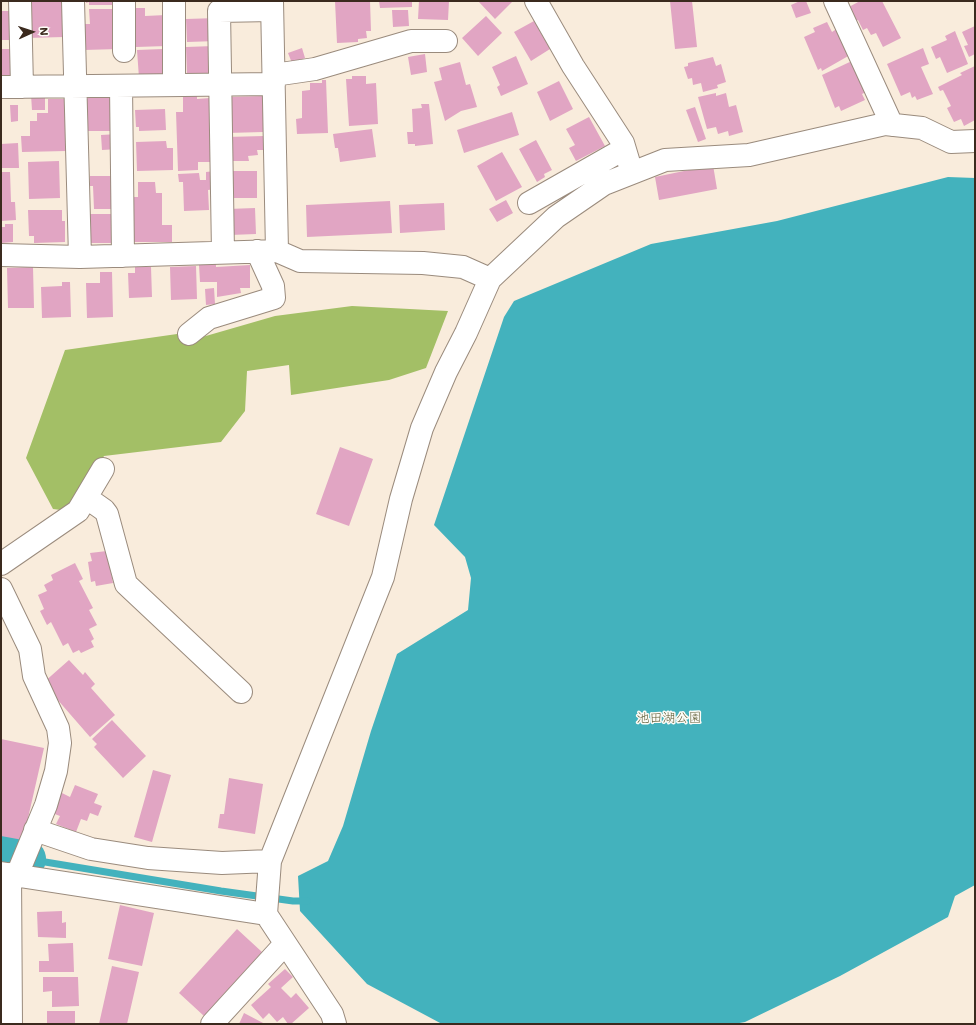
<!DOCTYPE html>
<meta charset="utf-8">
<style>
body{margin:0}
#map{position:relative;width:976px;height:1025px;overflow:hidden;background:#f9ecdc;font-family:Mali,sans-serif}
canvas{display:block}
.frame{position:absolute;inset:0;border:2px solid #3b2a1e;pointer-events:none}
.north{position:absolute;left:12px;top:12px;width:40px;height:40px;-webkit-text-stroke:3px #fdfcf7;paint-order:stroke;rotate:87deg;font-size:11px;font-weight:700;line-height:16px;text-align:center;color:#3b2a1e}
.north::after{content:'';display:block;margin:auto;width:14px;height:18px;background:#3b2a1e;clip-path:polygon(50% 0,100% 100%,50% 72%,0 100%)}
</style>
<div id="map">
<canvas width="976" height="1025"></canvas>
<div class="frame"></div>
<div class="north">N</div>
</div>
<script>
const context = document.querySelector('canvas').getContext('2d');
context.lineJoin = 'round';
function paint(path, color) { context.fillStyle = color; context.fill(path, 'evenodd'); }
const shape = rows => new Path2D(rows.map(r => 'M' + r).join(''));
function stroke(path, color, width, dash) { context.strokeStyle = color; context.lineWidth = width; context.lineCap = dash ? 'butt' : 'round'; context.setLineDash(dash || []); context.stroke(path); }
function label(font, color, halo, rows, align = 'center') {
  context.font = font + ' Mali,"Klee One",sans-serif'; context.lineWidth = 3; context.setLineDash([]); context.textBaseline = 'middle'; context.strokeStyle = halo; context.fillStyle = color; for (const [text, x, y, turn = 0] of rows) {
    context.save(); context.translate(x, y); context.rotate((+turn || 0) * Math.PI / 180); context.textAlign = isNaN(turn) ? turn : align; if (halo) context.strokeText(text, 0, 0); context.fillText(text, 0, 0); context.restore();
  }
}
const green = shape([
 [352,306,448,311,426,368,389,380,291,395,289,365,247,371,245,411,221,442,104,456,69,511,53,509,26,458,65,350,184,333,192,340,275,316]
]);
const water = shape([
 [948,177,975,178,975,885,955,896,948,917,840,976,745,1022,734,1024,442,1024,367,984,300,911,298,876,328,861,343,826,371,731,397,654,468,610,471,578,465,557,434,525,504,317,514,301,651,244,777,221]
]);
const stream = shape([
 [27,859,221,891,293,901,307,901]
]);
const river = shape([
 [1,853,26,859]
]);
const building = shape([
 [26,1,63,1,64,37,26,38],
 [86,1,119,1,119,5,89,5,89,2,86,3],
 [335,1,370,1,371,31,366,31,367,38,358,39,358,42,337,43],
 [379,1,412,1,412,7,380,8],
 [419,1,449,1,448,20,418,19],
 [478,1,513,1,495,19],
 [670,1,692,1,697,47,675,49],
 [800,1,806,1,811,13,796,18,791,5],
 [860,1,882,1,901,38,883,47,876,33,871,35,867,28,863,30,858,20,854,22,847,8],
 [134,8,145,8,145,16,166,15,167,46,136,47],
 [89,9,118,9,119,49,84,50,83,24,90,24],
 [392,10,408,10,409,26,393,27],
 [1,11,11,11,12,40,1,40],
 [486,16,502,33,478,56,462,38],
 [217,18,217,41,187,42,186,19],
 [534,21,550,49,531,61,514,32],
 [827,22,832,32,838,28,850,55,822,71,821,68,818,70,804,37,815,32,813,28],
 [975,26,975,54,969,57,964,46,968,45,962,32],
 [955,31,968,64,947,73,940,57,936,59,931,47,947,40,945,36],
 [214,46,215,75,187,75,186,47],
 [302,48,305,58,292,63,288,53],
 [923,48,929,64,921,67,933,94,917,100,915,96,912,98,910,92,901,96,887,64],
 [1,49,12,49,13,77,1,77],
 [163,49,163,77,139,78,137,50],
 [425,54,427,72,411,75,408,57],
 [516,56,528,84,501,96,497,87,500,85,492,67],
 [713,57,716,66,721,64,726,82,717,85,718,88,703,92,701,83,693,85,692,78,688,79,684,67,688,66,688,63],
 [854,60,868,91,862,94,865,100,841,111,839,106,835,108,822,75],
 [460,62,466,85,470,84,477,107,461,111,445,121,434,82,442,80,439,68],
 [975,66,975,120,964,126,961,119,954,122,947,108,951,106,943,90,940,91,938,87,962,75,960,73],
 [352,76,366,76,366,84,376,83,378,124,349,126,346,79,352,79],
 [322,80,326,80,328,133,297,134,296,119,302,118,302,91,310,90,310,83,322,83],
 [559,81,573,109,550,121,537,92],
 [716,93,716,96,726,93,729,107,736,105,743,132,729,136,728,131,718,134,716,127,707,129,698,97],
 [45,94,45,110,32,110,31,95],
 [183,95,197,95,197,99,210,98,216,162,198,162,198,170,178,171,176,112,183,112],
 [87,96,115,97,115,131,85,131,85,107,87,107],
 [263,96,263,132,227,133,226,97],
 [48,99,65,99,66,151,22,152,21,136,30,136,30,121,37,121,37,113,48,113],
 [421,104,429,104,433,144,415,146,415,144,408,144,407,132,413,132,412,109,422,108],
 [10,105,18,105,18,121,11,122],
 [695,107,706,139,698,142,686,110],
 [165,109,166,130,139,131,139,127,136,127,135,110],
 [512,112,519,135,464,153,457,130],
 [589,117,605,146,576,161,569,148,575,145,566,129],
 [372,129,376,157,340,162,338,148,335,148,333,134],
 [118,134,119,149,102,150,101,135],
 [264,136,264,150,257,150,258,155,248,156,249,161,227,161,226,137],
 [536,140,552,170,544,174,545,177,537,182,519,149],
 [166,141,167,148,173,148,173,170,137,171,136,142],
 [18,143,19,168,1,168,1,144],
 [502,152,522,187,496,201,477,166],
 [59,161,60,198,29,199,28,162],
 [713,165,717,189,659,200,655,177],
 [215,171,216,189,208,190,209,210,184,211,183,182,179,182,178,174,199,173,200,180,206,180,206,172],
 [228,171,257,171,257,198,229,198],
 [1,172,10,172,11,202,15,202,16,220,1,221],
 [90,176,118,176,119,209,94,209,93,186,90,186],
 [138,182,155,182,156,193,162,193,162,225,172,225,172,242,130,242,127,228,134,227,133,209,130,197,138,197],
 [506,200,513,213,497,222,489,209],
 [390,201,392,233,307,237,306,205],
 [444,203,445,230,400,233,399,205],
 [255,208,256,234,230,235,228,209],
 [28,210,62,210,62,221,65,221,65,242,34,243,34,236,29,236],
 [86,214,117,214,117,243,91,243,91,230,86,230],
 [5,224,13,224,13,242,1,243,1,227,5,227],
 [216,264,216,267,250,265,250,288,240,288,241,293,217,297,217,282,200,282,199,265],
 [196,266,197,299,171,300,170,267],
 [33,267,34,308,8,308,7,268],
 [135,267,151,267,152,297,129,298,128,273,135,273],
 [100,272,112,272,113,317,87,318,86,283,100,283],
 [62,282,70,282,71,317,42,318,41,287,62,286],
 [214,288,215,304,206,305,205,289],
 [340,447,373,459,349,526,316,514],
 [107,551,113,583,96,586,95,581,91,582,88,562,92,561,90,553],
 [75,563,83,579,79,581,93,608,89,610,97,625,89,629,94,639,91,641,94,647,81,653,79,650,73,653,68,643,63,646,51,622,47,625,40,611,44,609,38,595,47,591,44,585,53,580,51,575],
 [69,660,83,675,85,672,95,684,91,688,115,715,90,737,43,683],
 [112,720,146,756,123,778,94,747,97,744,92,739],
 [1,739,44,748,23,840,1,836],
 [153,770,171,775,152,842,134,837],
 [229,778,263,784,255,834,218,828,220,814,224,814],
 [75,785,98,794,94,803,102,806,98,816,90,813,87,821,81,819,76,832,56,824,60,816,52,813,60,792,70,797],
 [120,905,154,913,142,966,108,959],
 [62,911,62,923,66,922,66,938,38,937,37,912],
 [237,929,262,952,204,1016,179,993],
 [73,943,74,972,39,972,39,961,49,961,48,944],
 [112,966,139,972,127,1024,99,1024],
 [285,969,293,977,281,988,291,998,296,993,309,1008,291,1024,288,1024,283,1017,277,1022,269,1013,263,1019,251,1005,271,987,268,984],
 [43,977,78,977,79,1006,52,1007,52,991,43,992],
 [47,1011,75,1011,75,1024,47,1024],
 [244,1013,265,1024,239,1024]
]);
const minor = shape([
 [20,1,22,87],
 [73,1,80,257],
 [124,1,124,51],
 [174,1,174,85],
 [536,1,573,66,623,143,632,173],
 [835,1,892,125],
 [274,75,315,69,411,41,446,41],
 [121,86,123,256],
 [1,87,274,84],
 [529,203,624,149],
 [277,251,300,261,423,263,463,267,490,279],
 [223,252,219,11,272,10],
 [1,255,80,257,277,251,272,1],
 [189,334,209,318,274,298,273,286,257,251],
 [87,498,104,510,107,514,126,584,241,692],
 [1,564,78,511,103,469],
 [1,589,30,649,34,676,58,728,60,743,56,771,46,805,17,875],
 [35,830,91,849,148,858,222,863,270,861],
 [1,873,266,914],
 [10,874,11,1024],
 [212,1024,285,944],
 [335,1024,332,1014,266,914,270,861,383,577,401,499,422,428,446,372,466,333,490,279,556,217,604,184,665,160,749,155,885,124,922,128,951,142,975,141]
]);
const parkNames = [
 ["池田湖公園",669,718]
];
paint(green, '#a3bf66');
paint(water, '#43b2bd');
stroke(stream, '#43b2bd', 7);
stroke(river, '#43b2bd', 40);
paint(building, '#e1a5c3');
stroke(minor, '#9a8b7d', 24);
stroke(minor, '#fff', 22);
label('13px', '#5f5e37', '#fdfcf7', parkNames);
</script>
